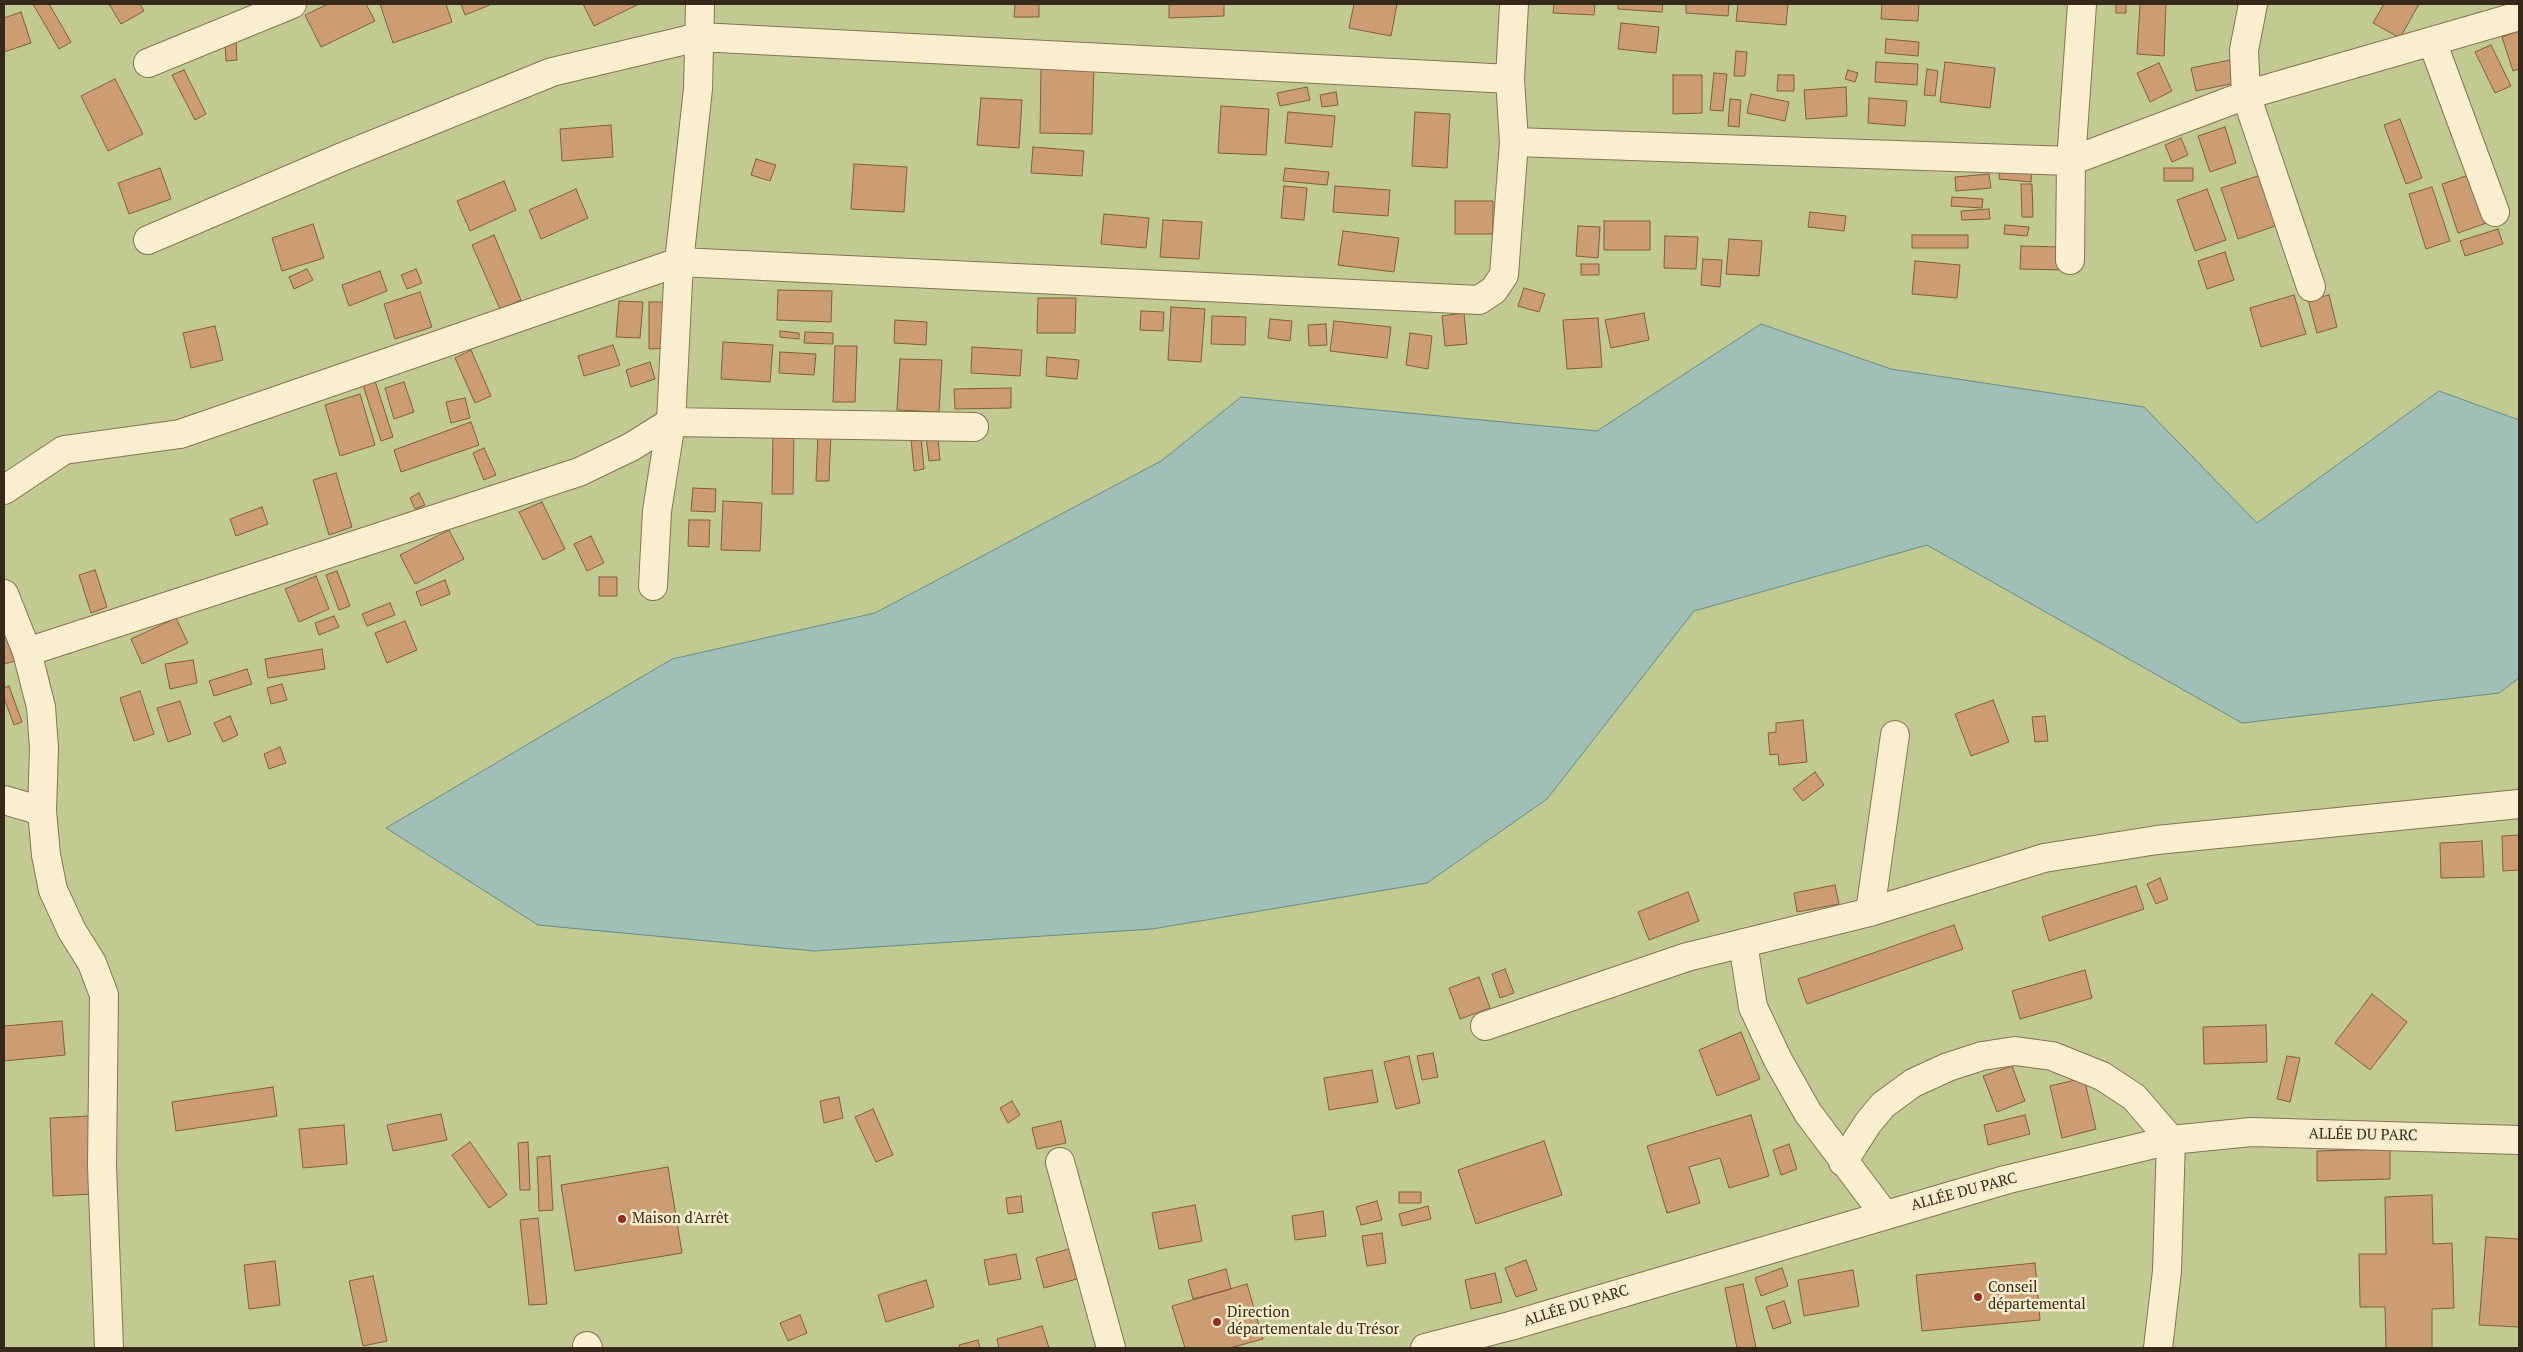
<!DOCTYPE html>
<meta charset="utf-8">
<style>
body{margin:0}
#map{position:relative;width:2523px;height:1352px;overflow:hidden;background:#ede2bc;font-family:"PT Serif",serif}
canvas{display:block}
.frame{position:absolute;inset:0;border:5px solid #34291b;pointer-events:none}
</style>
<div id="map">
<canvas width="2523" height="1352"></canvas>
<div class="frame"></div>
</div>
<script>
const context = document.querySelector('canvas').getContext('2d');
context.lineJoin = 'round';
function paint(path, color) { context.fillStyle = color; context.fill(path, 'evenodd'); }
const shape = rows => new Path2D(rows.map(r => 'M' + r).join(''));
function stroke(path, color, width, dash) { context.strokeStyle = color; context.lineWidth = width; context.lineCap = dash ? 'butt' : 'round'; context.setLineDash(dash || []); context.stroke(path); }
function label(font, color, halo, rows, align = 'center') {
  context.font = font + ' "PT Serif",serif'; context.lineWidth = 5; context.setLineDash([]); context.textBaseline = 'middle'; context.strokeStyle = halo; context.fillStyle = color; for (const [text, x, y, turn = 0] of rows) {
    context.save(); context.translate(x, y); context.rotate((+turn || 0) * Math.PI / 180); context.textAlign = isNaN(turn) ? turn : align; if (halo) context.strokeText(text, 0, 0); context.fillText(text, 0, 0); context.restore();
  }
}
const green = shape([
 [4,4,2519,4,2519,1348,4,1348]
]);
const water = shape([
 [1761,324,1891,369,2144,407,2257,523,2439,391,2519,420,2519,678,2499,693,2242,723,1927,545,1694,611,1547,799,1427,883,1152,929,814,951,538,925,386,828,672,659,875,613,1161,461,1241,397,1597,431,1761,324]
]);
const building = shape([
 [33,4,49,4,71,42,59,49,33,4],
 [109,4,140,4,144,11,121,24,109,4],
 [328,4,366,4,375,21,321,47,305,15,328,4],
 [380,4,446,4,452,22,393,43,380,4],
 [461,4,492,4,465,15,461,4],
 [583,4,639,4,594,26,583,4],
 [1015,4,1039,4,1039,17,1014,17,1015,4],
 [1169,4,1224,4,1224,16,1169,18,1169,4],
 [1354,4,1397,4,1391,36,1349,28,1354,4],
 [1554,4,1595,4,1594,15,1553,13,1554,4],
 [1618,4,1663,4,1662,12,1618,9,1618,4],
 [1686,4,1729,4,1728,16,1686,13,1686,4],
 [1738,4,1788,4,1786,25,1736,21,1738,4],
 [1882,4,1919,4,1918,21,1881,19,1882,4],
 [2116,4,2126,4,2126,13,2116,13,2116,4],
 [2140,4,2166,4,2164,56,2137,54,2140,4],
 [2384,4,2419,4,2400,38,2373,23,2384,4],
 [21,12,31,43,4,52,4,18,21,12],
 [1621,23,1659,27,1656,53,1618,49,1621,23],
 [2519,31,2519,69,2513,71,2502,37,2519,31],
 [1886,39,1919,42,1918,56,1885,53,1886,39],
 [236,41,237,60,226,61,225,42,236,41],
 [2491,45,2511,86,2495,93,2475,52,2491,45],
 [1736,51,1747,52,1745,76,1734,76,1736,51],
 [2230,60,2235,83,2196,91,2191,68,2230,60],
 [1876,62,1918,64,1917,85,1875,82,1876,62],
 [1945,62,1995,68,1990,108,1940,102,1945,62],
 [2159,63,2172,91,2150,102,2137,73,2159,63],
 [1041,68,1094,69,1092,134,1040,133,1041,68],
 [1927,69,1938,71,1935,96,1924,95,1927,69],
 [184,70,206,114,195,120,172,75,184,70],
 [1848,70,1858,73,1855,82,1845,79,1848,70],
 [1714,73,1727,74,1723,111,1710,110,1714,73],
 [1673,75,1702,75,1702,113,1673,114,1673,75],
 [1778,75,1794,75,1794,91,1777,91,1778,75],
 [115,79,143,134,108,151,81,96,115,79],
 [1307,87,1310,100,1280,106,1277,93,1307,87],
 [1846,87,1847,116,1806,119,1804,90,1846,87],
 [1336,92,1338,105,1322,107,1320,95,1336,92],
 [1751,94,1789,102,1785,121,1747,113,1751,94],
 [981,98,1022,100,1019,148,977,145,981,98],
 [1869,98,1907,101,1905,126,1868,123,1869,98],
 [1730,99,1741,100,1739,127,1728,126,1730,99],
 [1221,106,1269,109,1266,155,1218,153,1221,106],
 [1288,112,1335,116,1332,147,1285,143,1288,112],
 [1415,112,1450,114,1447,168,1412,166,1415,112],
 [2400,119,2422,178,2406,184,2384,125,2400,119],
 [611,125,613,157,562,161,560,129,611,125],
 [2225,127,2236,163,2210,172,2198,136,2225,127],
 [2181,138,2188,155,2172,162,2165,145,2181,138],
 [1033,147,1084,151,1082,176,1031,173,1033,147],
 [756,159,776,165,770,181,751,175,756,159],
 [854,164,907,167,904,212,851,209,854,164],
 [2000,164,2032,166,2031,182,1999,179,2000,164],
 [160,168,171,199,129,214,118,183,160,168],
 [1285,168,1329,172,1327,185,1283,181,1285,168],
 [2164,168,2193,168,2193,181,2164,181,2164,168],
 [2475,173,2492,221,2458,233,2442,184,2475,173],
 [1989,174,1991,188,1956,191,1955,177,1989,174],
 [2261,175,2278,225,2238,239,2221,188,2261,175],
 [504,181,516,210,470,231,457,201,504,181],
 [2021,184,2032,184,2033,217,2022,217,2021,184],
 [1284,186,1307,188,1304,220,1281,218,1284,186],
 [1335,186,1390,190,1388,216,1333,212,1335,186],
 [2432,187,2450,241,2426,249,2409,194,2432,187],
 [576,189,588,218,541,239,529,210,576,189],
 [2207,189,2226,240,2195,251,2177,200,2207,189],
 [1952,197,1983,199,1982,208,1951,206,1952,197],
 [1455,201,1493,201,1493,234,1455,234,1455,201],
 [1989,209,1990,219,1962,220,1961,211,1989,209],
 [1810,212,1846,216,1844,231,1808,227,1810,212],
 [1104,214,1149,218,1146,248,1101,244,1104,214],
 [1163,220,1202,222,1199,259,1160,257,1163,220],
 [1604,221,1650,221,1650,250,1604,250,1604,221],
 [313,224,324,258,282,271,272,238,313,224],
 [2005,225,2029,227,2027,236,2004,234,2005,225],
 [1578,226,1600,227,1598,258,1576,256,1578,226],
 [2498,229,2503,244,2465,256,2460,241,2498,229],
 [1343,231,1399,238,1394,272,1338,265,1343,231],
 [494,235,521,300,500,309,472,245,494,235],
 [1912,235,1968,235,1968,248,1912,248,1912,235],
 [1665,236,1698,237,1696,269,1664,268,1665,236],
 [1729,239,1762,241,1759,276,1726,274,1729,239],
 [2021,246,2061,247,2061,270,2020,269,2021,246],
 [2225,252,2234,280,2207,289,2198,261,2225,252],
 [1703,259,1722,260,1720,287,1701,285,1703,259],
 [1915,261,1960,265,1957,298,1912,294,1915,261],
 [1581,264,1599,264,1599,275,1581,275,1581,264],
 [307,269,313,280,294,289,289,277,307,269],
 [416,269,422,283,407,289,401,275,416,269],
 [380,271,387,291,349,306,342,285,380,271],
 [1524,288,1545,294,1539,312,1518,306,1524,288],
 [778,290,832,291,831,322,777,320,778,290],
 [420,292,432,327,395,339,384,304,420,292],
 [2294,295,2306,334,2261,347,2250,308,2294,295],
 [2329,295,2337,327,2317,333,2308,300,2329,295],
 [1038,298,1076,298,1075,333,1037,333,1038,298],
 [619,301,643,302,640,338,616,337,619,301],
 [649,302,670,302,670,348,649,349,649,302],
 [1171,307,1205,309,1201,362,1168,360,1171,307],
 [1141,311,1164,312,1163,331,1140,330,1141,311],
 [1464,313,1467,344,1445,346,1442,316,1464,313],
 [1644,313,1649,340,1611,348,1605,320,1644,313],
 [1212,316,1246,317,1245,345,1211,344,1212,316],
 [1598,318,1602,367,1567,369,1563,320,1598,318],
 [1270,319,1292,321,1290,341,1268,338,1270,319],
 [895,320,927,322,926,345,894,343,895,320],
 [1334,321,1391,327,1387,358,1330,351,1334,321],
 [1326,324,1327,345,1309,346,1308,325,1326,324],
 [215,326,223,360,191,368,183,333,215,326],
 [780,331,799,333,799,339,780,337,780,331],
 [805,332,833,333,833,344,804,343,805,332],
 [1410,333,1432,336,1428,369,1406,365,1410,333],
 [723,342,773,345,770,382,721,379,723,342],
 [613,345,620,365,584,376,578,356,613,345],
 [835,346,857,346,855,402,833,402,835,346],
 [972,347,1022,350,1020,376,971,373,972,347],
 [471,350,491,396,475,403,455,358,471,350],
 [780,352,816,354,814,375,779,373,780,352],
 [1047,357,1079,360,1077,379,1046,376,1047,357],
 [900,359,942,360,939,412,897,410,900,359],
 [650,362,655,379,631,387,626,370,650,362],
 [375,381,393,437,381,441,363,385,375,381],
 [404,382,414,412,394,419,385,388,404,382],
 [1011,388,1011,408,955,409,954,389,1011,388],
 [360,394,375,445,340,456,325,405,360,394],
 [465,398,470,418,451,423,446,402,465,398],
 [471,422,479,445,401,472,394,450,471,422],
 [920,427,924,469,914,471,910,428,920,427],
 [937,428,940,460,929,461,925,429,937,428],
 [818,432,831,433,829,481,816,481,818,432],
 [773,433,794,434,793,494,772,494,773,433],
 [484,448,496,475,484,480,473,453,484,448],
 [336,473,352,527,329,535,313,480,336,473],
 [693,488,716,489,715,512,691,511,693,488],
 [419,493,425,505,415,509,410,498,419,493],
 [723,501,762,503,760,551,721,550,723,501],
 [542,502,565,549,543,560,519,512,542,502],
 [262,507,268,524,236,536,230,519,262,507],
 [689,520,710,520,709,547,688,546,689,520],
 [449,530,464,559,415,584,400,555,449,530],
 [591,536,604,563,587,571,574,544,591,536],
 [95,570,107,607,91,613,79,575,95,570],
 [337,571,350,606,339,610,326,575,337,571],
 [316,576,329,609,299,622,285,589,316,576],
 [599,577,617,577,617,596,599,596,599,577],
 [445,580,450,594,421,606,416,592,445,580],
 [390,603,395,615,367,626,362,614,390,603],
 [334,616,339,627,319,635,315,623,334,616],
 [176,618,188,643,142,664,131,639,176,618],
 [405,621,417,650,387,663,375,633,405,621],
 [4,633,15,661,4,664,4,633],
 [322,649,325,669,268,678,265,659,322,649],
 [193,660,197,683,170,689,165,664,193,660],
 [247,669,252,684,214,696,209,681,247,669],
 [282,684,287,700,271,704,267,688,282,684],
 [9,686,22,722,14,725,4,698,4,688,9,686],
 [140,691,154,734,134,741,120,698,140,691],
 [1993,700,2009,742,1971,756,1955,714,1993,700],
 [180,701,191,734,168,742,157,708,180,701],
 [230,716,238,735,223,742,214,723,230,716],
 [2045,716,2048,741,2035,742,2032,717,2045,716],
 [1803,720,1807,762,1779,765,1778,754,1770,755,1768,733,1776,732,1776,723,1803,720],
 [280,747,286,763,269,769,264,754,280,747],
 [1815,772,1824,785,1803,801,1793,789,1815,772],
 [2519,835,2519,870,2503,871,2502,836,2519,835],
 [2482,841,2484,877,2441,878,2440,843,2482,841],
 [2160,878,2168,899,2156,904,2147,884,2160,878],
 [1835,885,1839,904,1797,912,1794,893,1835,885],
 [2136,886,2144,909,2049,941,2042,917,2136,886],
 [1688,892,1699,921,1649,940,1638,912,1688,892],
 [1954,925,1963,949,1807,1004,1798,979,1954,925],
 [1505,969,1514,993,1500,998,1492,974,1505,969],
 [2085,970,2092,998,2020,1019,2012,991,2085,970],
 [1479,977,1490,1008,1460,1019,1449,988,1479,977],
 [2372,994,2407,1022,2370,1070,2335,1043,2372,994],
 [62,1021,65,1055,4,1061,4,1026,62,1021],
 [2266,1025,2267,1062,2204,1064,2203,1027,2266,1025],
 [1741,1032,1760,1079,1717,1096,1699,1050,1741,1032],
 [1433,1053,1438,1077,1422,1080,1417,1056,1433,1053],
 [1409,1056,1420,1103,1396,1109,1384,1062,1409,1056],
 [2287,1056,2300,1058,2290,1102,2277,1099,2287,1056],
 [2012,1066,2025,1101,1997,1112,1983,1076,2012,1066],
 [1372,1070,1378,1102,1329,1110,1324,1078,1372,1070],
 [2084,1078,2096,1129,2062,1138,2050,1086,2084,1078],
 [273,1087,277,1116,176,1131,172,1102,273,1087],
 [839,1097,843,1118,824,1123,820,1101,839,1097],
 [1012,1101,1020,1115,1008,1123,1000,1108,1012,1101],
 [873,1109,893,1155,876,1162,855,1117,873,1109],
 [441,1114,447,1140,393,1151,387,1125,441,1114],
 [1751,1115,1769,1176,1729,1188,1720,1158,1689,1167,1700,1203,1667,1213,1647,1146,1751,1115],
 [2025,1115,2030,1134,1988,1145,1984,1125,2025,1115],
 [90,1116,93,1194,53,1196,50,1118,90,1116],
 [1061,1121,1066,1143,1037,1149,1032,1128,1061,1121],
 [344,1125,347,1164,303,1168,299,1129,344,1125],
 [1544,1141,1562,1195,1476,1224,1458,1170,1544,1141],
 [470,1142,507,1195,489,1208,452,1155,470,1142],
 [528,1142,530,1190,520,1190,518,1143,528,1142],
 [1789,1144,1797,1169,1781,1175,1773,1150,1789,1144],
 [2390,1149,2390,1179,2317,1181,2317,1151,2390,1149],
 [550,1156,553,1210,539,1211,537,1157,550,1156],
 [668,1167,682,1253,575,1271,561,1185,668,1167],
 [1399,1192,1421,1192,1421,1203,1399,1203,1399,1192],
 [2432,1195,2433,1244,2452,1243,2454,1308,2432,1309,2432,1348,2386,1348,2385,1307,2360,1307,2359,1254,2386,1254,2385,1197,2432,1195],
 [1021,1196,1023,1212,1008,1214,1006,1198,1021,1196],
 [1377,1201,1382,1220,1361,1225,1356,1207,1377,1201],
 [1195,1205,1202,1241,1159,1249,1152,1213,1195,1205],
 [1428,1206,1431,1219,1402,1226,1399,1214,1428,1206],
 [1323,1211,1326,1236,1295,1240,1292,1216,1323,1211],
 [538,1218,547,1304,529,1305,520,1220,538,1218],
 [1382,1233,1386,1263,1367,1266,1362,1236,1382,1233],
 [2486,1237,2519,1239,2519,1327,2479,1325,2486,1237],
 [1069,1249,1077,1279,1044,1288,1036,1258,1069,1249],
 [1016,1254,1021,1279,989,1285,984,1260,1016,1254],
 [1526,1260,1537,1290,1516,1297,1505,1268,1526,1260],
 [275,1261,280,1305,249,1309,244,1265,275,1261],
 [2035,1263,2040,1320,1922,1331,1916,1275,2035,1263],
 [1782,1268,1788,1286,1761,1296,1755,1278,1782,1268],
 [1226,1269,1231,1289,1193,1299,1188,1280,1226,1269],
 [1853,1270,1859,1306,1804,1316,1798,1280,1853,1270],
 [1495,1273,1502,1302,1471,1309,1465,1280,1495,1273],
 [373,1276,387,1341,363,1346,349,1281,373,1276],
 [926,1280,934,1307,886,1322,878,1295,926,1280],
 [1247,1284,1263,1339,1230,1348,1185,1348,1172,1306,1247,1284],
 [1743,1284,1756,1348,1737,1348,1725,1288,1743,1284],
 [1784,1301,1791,1323,1773,1329,1766,1307,1784,1301],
 [800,1315,807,1333,788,1341,780,1323,800,1315],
 [1042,1326,1049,1348,999,1348,997,1339,1042,1326],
 [978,1340,980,1348,960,1348,959,1345,978,1340]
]);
const minor = shape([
 [2253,4,2244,50,2246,95,2311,287],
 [2432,41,2495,212],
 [148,63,292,4],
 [1514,142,2071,161,2246,95,2519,16],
 [148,240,342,157,552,72,699,37,1510,79],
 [2070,260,2071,161,2082,4],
 [4,490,64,450,180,434,679,262,1479,300,1494,290,1504,275,1514,142,1510,79,1514,4],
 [653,586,657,511,671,422,679,262,698,89,700,4],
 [4,594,27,652,41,707,44,748,42,811,46,855,53,890,72,931,92,963,104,995,102,1166,109,1348],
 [27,652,579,472,631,447,671,422,974,427],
 [4,800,42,811],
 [1870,912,1895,735],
 [1743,943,1753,1007,1778,1060,1808,1113,1884,1214],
 [1485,1026,1687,957,1870,912,2044,858,2157,840,2519,804],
 [1060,1162,1111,1348],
 [1843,1162,1868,1123,1883,1105,1913,1083,1948,1067,1982,1056,2015,1051,2052,1056,2102,1076,2134,1097,2171,1140,2167,1271,2158,1348],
 [587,1346,588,1348],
 [1425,1348,1510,1326,2005,1180,2171,1140,2251,1132,2519,1140]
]);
const markers = [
 [622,1219,5,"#942c26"],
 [1978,1297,5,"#942c26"],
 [1217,1322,5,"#942c26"]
];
const streetNames = [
 ["ALLÉE DU PARC",2363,1135,1],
 ["ALLÉE DU PARC",1964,1192,-15],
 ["ALLÉE DU PARC",1576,1306,-17]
];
const poiNames = [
 ["Maison d'Arrêt",632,1219],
 ["Conseil",1988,1288],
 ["départemental",1988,1305],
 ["Direction",1227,1313],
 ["départementale du Trésor",1227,1330]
];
paint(green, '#c1cb91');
paint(water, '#a0bfb7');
stroke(water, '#688c85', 1);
paint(building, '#cc9d72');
stroke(building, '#845d3c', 1);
stroke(minor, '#857256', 30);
stroke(minor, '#f9efcf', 28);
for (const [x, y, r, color] of markers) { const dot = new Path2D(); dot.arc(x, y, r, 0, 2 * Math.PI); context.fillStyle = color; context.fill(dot); stroke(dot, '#f5eccc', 2); }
label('15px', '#34291b', '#f5eccc', streetNames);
label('15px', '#34291b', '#f5eccc', poiNames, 'left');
</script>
